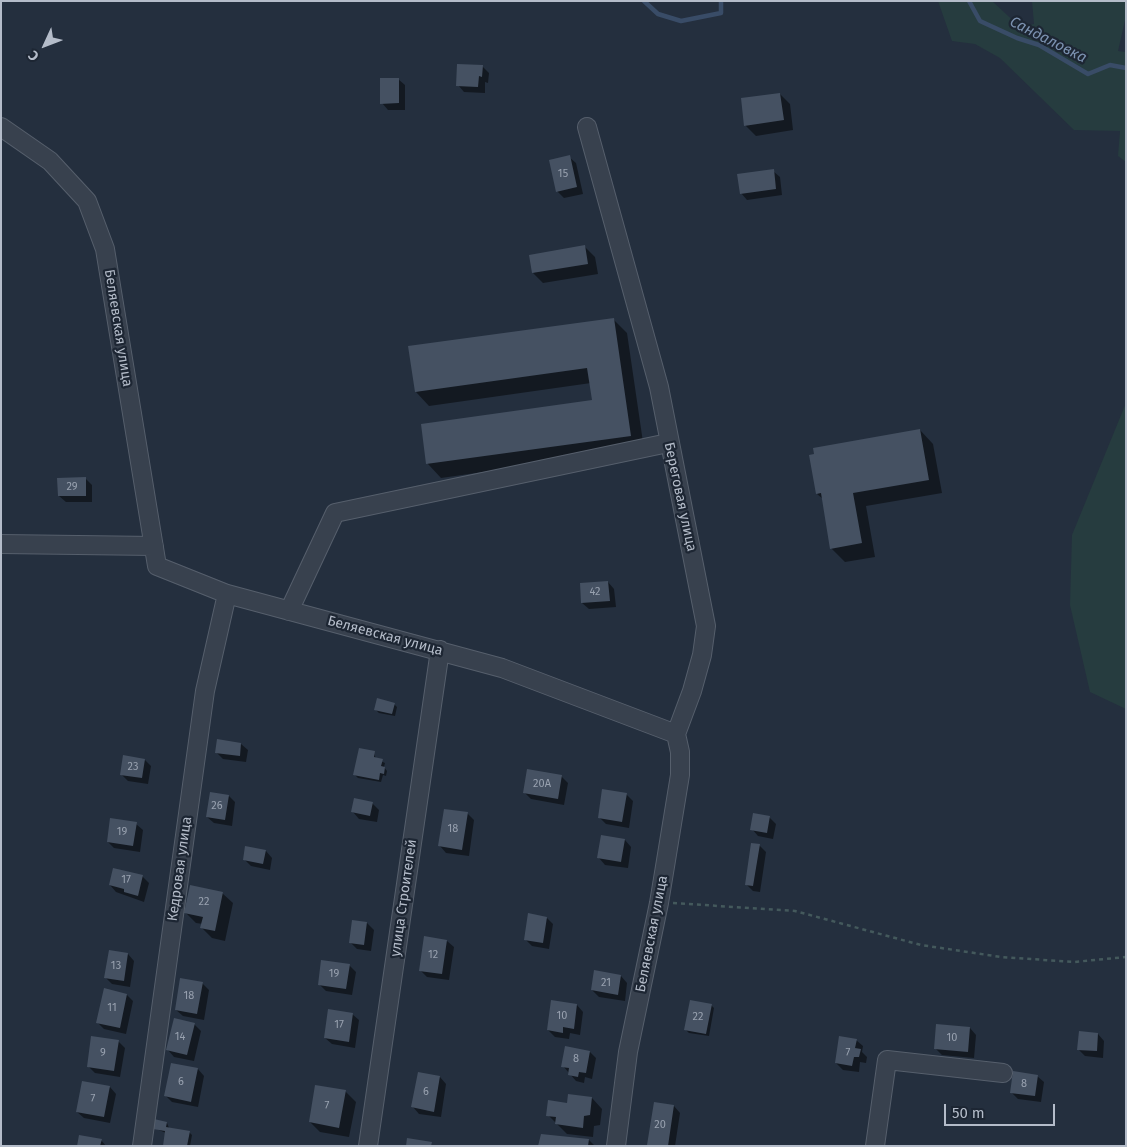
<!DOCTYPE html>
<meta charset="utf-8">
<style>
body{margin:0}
#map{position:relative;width:1127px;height:1147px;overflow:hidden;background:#242f3e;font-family:"Fira Sans",sans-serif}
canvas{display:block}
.frame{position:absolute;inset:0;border:2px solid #b4bcc9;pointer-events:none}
.north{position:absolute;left:20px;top:20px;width:50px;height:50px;-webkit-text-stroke:4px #1d2633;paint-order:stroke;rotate:227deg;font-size:14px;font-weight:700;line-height:20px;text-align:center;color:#b4bcc9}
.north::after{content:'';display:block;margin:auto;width:18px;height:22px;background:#b4bcc9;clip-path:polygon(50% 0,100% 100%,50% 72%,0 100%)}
.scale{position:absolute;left:944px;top:1104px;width:111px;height:22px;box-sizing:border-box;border:2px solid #b4bcc9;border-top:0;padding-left:6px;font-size:15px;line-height:18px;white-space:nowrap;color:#b4bcc9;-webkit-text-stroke:4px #1d2633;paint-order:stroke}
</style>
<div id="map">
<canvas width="1127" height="1147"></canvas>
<div class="frame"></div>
<div class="north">С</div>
<div class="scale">50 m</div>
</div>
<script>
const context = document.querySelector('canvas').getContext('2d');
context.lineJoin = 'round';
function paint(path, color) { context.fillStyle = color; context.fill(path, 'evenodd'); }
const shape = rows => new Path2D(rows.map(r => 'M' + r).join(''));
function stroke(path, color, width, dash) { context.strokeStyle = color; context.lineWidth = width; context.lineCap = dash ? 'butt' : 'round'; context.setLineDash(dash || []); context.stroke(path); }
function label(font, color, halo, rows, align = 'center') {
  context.font = font + ' "Fira Sans",sans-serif'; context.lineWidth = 4.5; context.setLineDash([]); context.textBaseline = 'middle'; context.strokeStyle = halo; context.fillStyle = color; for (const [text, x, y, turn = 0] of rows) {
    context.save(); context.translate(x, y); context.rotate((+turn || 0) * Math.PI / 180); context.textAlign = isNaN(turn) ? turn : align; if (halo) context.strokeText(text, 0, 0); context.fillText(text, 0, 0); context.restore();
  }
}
const green = shape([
 [938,1,992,1,1020,27,1034,24,1032,1,1126,1,1126,16,1118,51,1126,52,1126,162,1118,156,1120,131,1074,130,1000,58,975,44,952,41],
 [1126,403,1126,709,1090,692,1070,605,1072,535]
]);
const shadow = shape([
 [482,66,489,73,488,83,485,82,485,93,464,92,458,85],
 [398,79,405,85,405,110,388,110,382,103],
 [780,94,790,104,793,130,756,136,745,125],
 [569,157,576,163,583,194,564,198,557,191],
 [773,171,780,177,782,195,747,200,741,193],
 [585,247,595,257,598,274,543,283,533,273],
 [613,319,627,333,644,449,441,478,428,464,422,425,594,401,591,383,429,406,416,392],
 [920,430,933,444,942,493,866,506,875,557,845,562,831,548,823,499,817,494],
 [85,478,92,485,92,502,66,502,59,496],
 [608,582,614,589,616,607,589,609,582,603],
 [394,704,397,707,395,716,379,713,376,710],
 [241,744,248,750,246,762,223,759,216,752],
 [374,753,376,759,385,763,384,767,387,771,386,776,383,775,381,782,358,778,355,775],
 [145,760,151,766,148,784,128,781,122,775],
 [561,776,568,783,564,805,531,799,524,792],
 [626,794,633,801,629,828,606,824,599,817],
 [229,796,235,802,232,826,214,823,207,817],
 [372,803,379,810,377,822,359,819,353,812],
 [467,813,474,820,469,856,446,853,440,846],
 [769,817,776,824,773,839,758,836,752,829],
 [136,824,143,830,140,852,114,848,108,842],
 [602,836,625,840,631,847,628,868,605,865,599,858],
 [759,845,766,852,760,892,753,891,746,884],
 [246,847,266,851,272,858,270,870,251,866,244,859],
 [142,876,149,883,144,902,116,892,110,885],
 [222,893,233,903,225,941,212,938,202,928,203,924,196,923,185,912],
 [547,918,553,924,549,949,532,946,525,939],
 [353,921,367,923,374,930,371,951,357,949,350,942],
 [425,937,447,941,454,947,449,980,427,977,420,970],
 [128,954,134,961,130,987,112,984,106,978],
 [349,965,356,972,352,995,326,991,319,984],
 [621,976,627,983,625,1001,599,997,592,990],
 [202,983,209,990,204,1020,183,1016,176,1010],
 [105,990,127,995,133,1001,126,1034,104,1029,97,1022],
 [577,1005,583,1012,580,1035,570,1033,569,1039,555,1037,548,1030],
 [711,1005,714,1008,709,1036,689,1033,686,1030],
 [352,1014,359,1020,355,1048,332,1044,325,1038],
 [194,1024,201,1031,194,1061,174,1057,168,1050],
 [970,1028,976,1035,974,1058,942,1055,935,1048],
 [1098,1034,1104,1041,1103,1058,1085,1056,1078,1049],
 [856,1040,863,1046,862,1052,867,1057,866,1063,860,1062,859,1072,843,1070,836,1063],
 [118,1041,125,1048,120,1077,95,1073,88,1066],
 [590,1052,596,1058,592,1079,585,1077,584,1083,576,1081,563,1066],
 [198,1069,204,1076,198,1107,172,1102,165,1095],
 [419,1074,440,1077,446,1084,441,1117,419,1114,413,1107],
 [1037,1076,1044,1082,1041,1102,1018,1099,1012,1093],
 [110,1087,116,1094,110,1123,84,1118,77,1112],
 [345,1091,356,1102,349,1137,320,1132,310,1122],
 [592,1098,602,1109,600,1125,594,1126,593,1137,567,1134,548,1115,568,1104],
 [674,1106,680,1113,675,1146,649,1146],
 [167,1123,169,1128,189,1132,192,1135,190,1146,164,1146,166,1133,154,1128],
 [101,1140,106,1146,78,1146],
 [589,1140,595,1146,540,1146]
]);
const stream = shape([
 [644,1,658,14,681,21,721,13,721,1],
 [969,1,980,21,1017,38,1039,45,1088,74,1110,65,1126,68]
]);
const building = shape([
 [457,64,483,65,482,77,479,76,478,87,456,86],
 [380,78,399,78,399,103,380,104],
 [780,93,784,120,744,126,741,98],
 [570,155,577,187,556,192,549,160],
 [774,169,776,189,740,194,737,174],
 [585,245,588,264,532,273,529,255],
 [614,318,631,436,426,464,421,424,592,400,587,368,415,392,408,346],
 [920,429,929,480,853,493,862,543,830,549,821,493,816,494,809,455,814,454,813,448],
 [86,477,86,496,58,496,57,478],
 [608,581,610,601,581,603,580,583],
 [377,698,395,703,392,714,374,710],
 [217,739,241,743,240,756,215,753],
 [359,748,375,751,374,757,383,759,381,766,385,767,384,774,380,773,379,780,353,775],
 [123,755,145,759,142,778,120,775],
 [527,769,562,775,558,799,523,793],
 [602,789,627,793,622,822,598,818],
 [210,792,229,795,225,820,206,817],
 [354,798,373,802,370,816,351,812],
 [444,809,468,812,462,850,438,846],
 [753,813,770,816,767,833,750,830],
 [110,818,137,822,133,846,107,842],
 [601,835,625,839,621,862,597,858],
 [751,843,760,844,753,886,745,885],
 [245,846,266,850,263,864,243,860],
 [113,868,143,875,138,896,124,892,124,889,109,885],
 [190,885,223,892,215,931,200,928,203,917,184,913],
 [528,913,547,917,543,943,524,940],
 [352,920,367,922,364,945,349,943],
 [424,936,447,940,442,974,419,971],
 [109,950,128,953,124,981,104,978],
 [321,960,350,964,346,989,318,985],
 [594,970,621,975,618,995,591,990],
 [180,978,203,982,197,1014,175,1010],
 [104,988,127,994,120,1028,96,1023],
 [551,1000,577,1004,574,1029,563,1027,563,1033,547,1030],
 [690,1000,712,1004,706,1034,684,1030],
 [328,1009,353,1013,349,1042,324,1038],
 [174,1018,195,1023,187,1055,166,1050],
 [936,1024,970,1027,968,1052,934,1049],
 [1079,1031,1098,1033,1097,1051,1077,1050],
 [91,1036,119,1040,114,1071,87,1067],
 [839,1036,857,1039,855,1048,861,1049,859,1057,854,1057,852,1066,835,1063],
 [565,1046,590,1051,586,1073,579,1072,578,1077,568,1075,569,1068,561,1067],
 [171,1063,198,1068,191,1102,164,1096],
 [1013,1071,1038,1075,1035,1096,1010,1093],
 [418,1072,440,1076,434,1112,411,1107],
 [82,1081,110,1086,104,1117,76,1112],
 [315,1085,346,1090,339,1128,309,1122],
 [568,1094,592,1097,590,1115,584,1116,583,1128,555,1124,556,1117,546,1116,548,1100,567,1103],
 [654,1102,674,1105,668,1146,647,1145],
 [154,1119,167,1122,166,1127,190,1131,187,1146,163,1146,165,1131,153,1129],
 [541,1134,589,1139,588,1146,538,1146],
 [79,1135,102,1139,100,1146,77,1146],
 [407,1138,432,1142,431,1146,406,1146]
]);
const path = shape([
 [673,903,795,911,921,945,1001,957,1074,962,1126,957]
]);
const minor = shape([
 [1,127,50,161,87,201,105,249,157,566,227,594,502,668,676,734,680,752,680,775,659,903,628,1052,616,1146],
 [587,127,659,387,706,626,702,655,692,691,676,734],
 [1,544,154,546],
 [289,611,335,513,668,443],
 [142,1146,205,691,227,594],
 [368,1146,440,650],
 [875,1146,887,1060,1003,1073]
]);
const numberNames = [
 ["15",563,174],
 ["29",72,487],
 ["42",595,592],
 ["23",133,767],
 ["20А",542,784],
 ["26",217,806],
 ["18",453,829],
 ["19",122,832],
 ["17",126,880],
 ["22",204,902],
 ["12",433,955],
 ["13",116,966],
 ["19",334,974],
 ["21",606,983],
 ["18",189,996],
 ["11",112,1008],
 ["10",562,1016],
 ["22",698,1017],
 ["17",339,1025],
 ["14",180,1037],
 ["10",952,1038],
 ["9",103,1053],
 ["7",848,1053],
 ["8",576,1059],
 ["6",181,1082],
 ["8",1024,1084],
 ["6",426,1092],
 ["7",93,1099],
 ["7",327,1106],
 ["20",660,1125]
];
const streetNames = [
 ["Беляевская улица",118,328,81],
 ["Береговая улица",680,497,78],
 ["Беляевская улица",385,636,15],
 ["Кедровая улица",180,869,-82],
 ["улица Строителей",404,898,-82],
 ["Беляевская улица",652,934,-79]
];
const waterNames = [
 ["Сандаловка",1048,40,27]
];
paint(green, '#263c3f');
paint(shadow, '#0007');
stroke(stream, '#394c67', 4.5);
paint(building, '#455162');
stroke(minor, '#565f6c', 20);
stroke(path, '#44595c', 2.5, [4, 4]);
stroke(minor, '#38414e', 18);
label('11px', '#98a1af', null, numberNames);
label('14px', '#b4bcc9', '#1d2633', streetNames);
label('italic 15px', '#7c92b1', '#1d2633', waterNames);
</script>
